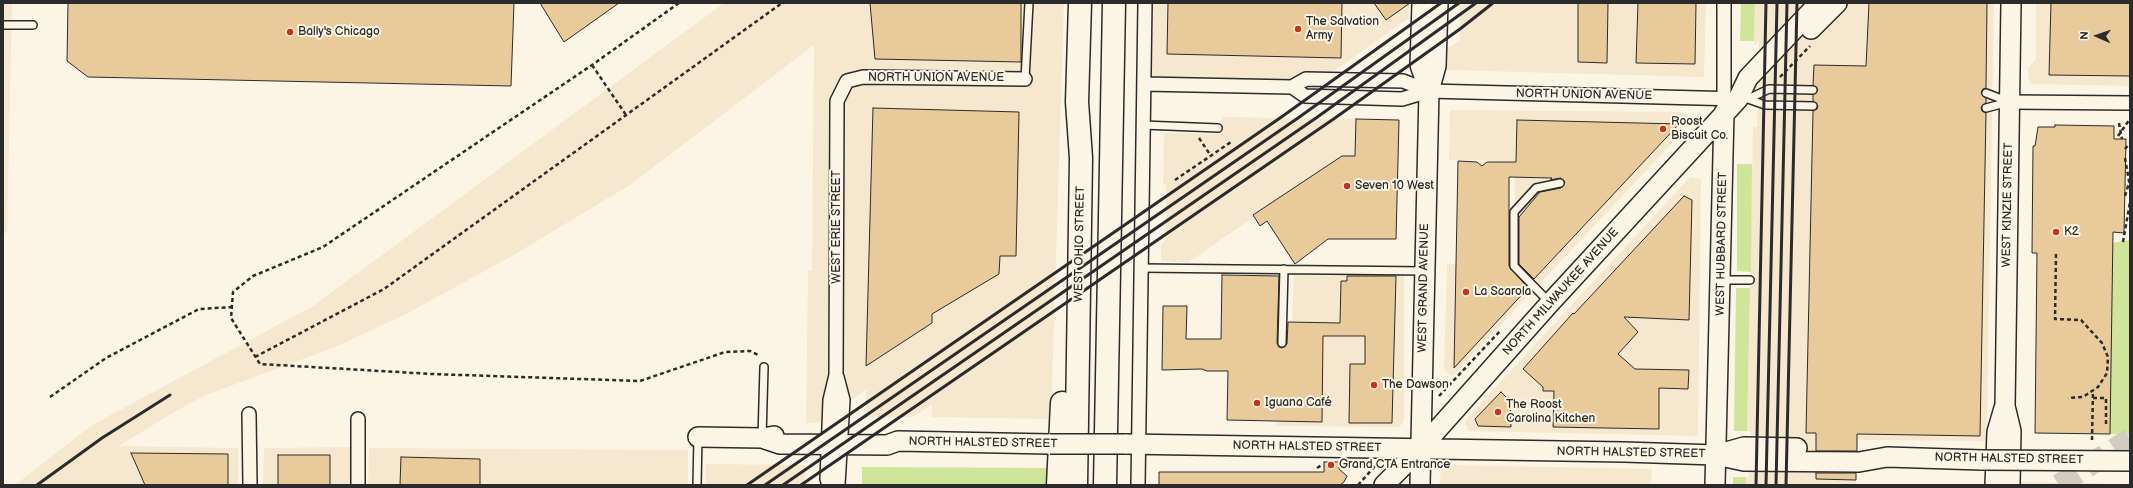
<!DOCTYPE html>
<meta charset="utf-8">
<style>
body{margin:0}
#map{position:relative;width:2133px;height:488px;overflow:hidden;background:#fcf5e5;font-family:"Balsamiq Sans",sans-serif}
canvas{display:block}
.frame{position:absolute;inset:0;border:4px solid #2b2b2b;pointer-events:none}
.north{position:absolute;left:2077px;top:16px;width:40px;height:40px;-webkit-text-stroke:3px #fcf5e5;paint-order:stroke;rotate:272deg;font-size:11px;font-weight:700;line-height:16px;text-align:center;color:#2b2b2b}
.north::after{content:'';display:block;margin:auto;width:14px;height:18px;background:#2b2b2b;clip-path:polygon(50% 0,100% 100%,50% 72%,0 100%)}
</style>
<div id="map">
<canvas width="2133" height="488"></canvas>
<div class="frame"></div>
<div class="north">N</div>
</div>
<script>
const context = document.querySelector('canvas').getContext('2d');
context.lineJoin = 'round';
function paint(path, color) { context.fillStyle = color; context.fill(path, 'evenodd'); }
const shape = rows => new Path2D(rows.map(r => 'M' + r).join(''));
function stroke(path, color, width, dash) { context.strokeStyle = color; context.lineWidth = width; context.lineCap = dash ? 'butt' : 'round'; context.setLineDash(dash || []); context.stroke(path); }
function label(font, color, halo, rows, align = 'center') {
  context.font = font + ' "Balsamiq Sans",sans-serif'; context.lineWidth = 4; context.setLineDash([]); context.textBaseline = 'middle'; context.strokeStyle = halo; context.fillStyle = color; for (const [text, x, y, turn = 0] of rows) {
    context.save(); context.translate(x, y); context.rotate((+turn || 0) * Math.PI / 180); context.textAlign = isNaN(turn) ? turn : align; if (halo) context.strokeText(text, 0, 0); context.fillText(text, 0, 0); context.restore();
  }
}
const built = shape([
 [3,3,12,3,7,233,3,233],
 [724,3,1064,3,1051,419,932,417,932,404,913,417,866,417,866,390,818,423,806,423,808,271,812,270,814,45,630,185,512,256,408,313,333,348,206,395,176,411,119,446,238,448,238,485,15,485,92,425,313,306],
 [1153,3,1409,3,1409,18,1321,80,1152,77],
 [1460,3,1706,3,1704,77,1446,70,1445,50,1460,40],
 [1755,3,1994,3,1987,422,1991,430,1991,441,1857,440,1856,485,1746,485,1746,477,1749,477,1751,432,1747,431,1753,127,1757,127,1759,46,1759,41,1754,45],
 [2036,3,2130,3,2130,86,2032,84,2028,77,2028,68,2036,59],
 [1450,110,1682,112,1691,123,1453,376,1447,373,1444,368,1447,264,1514,265,1515,161,1449,160],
 [1222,117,1356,119,1355,156,1341,156,1189,262,1161,261,1161,245,1165,242,1166,210,1166,186,1163,183,1164,133,1217,134,1223,131],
 [1690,177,1701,179,1698,436,1469,431,1465,422,1467,418],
 [1294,269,1404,271,1404,418,1403,423,1399,427,1276,426,1278,350,1291,349],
 [350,447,350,485,263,485,264,448],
 [369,448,688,450,688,485,368,485],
 [706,464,806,465,805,485,706,485],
 [1449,465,1652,469,1651,485,1439,485,1441,471],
 [2020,482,2130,484,2130,485,2020,485]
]);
const green = shape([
 [1741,3,1755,3,1754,41,1740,41],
 [1737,164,1752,164,1751,272,1737,271],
 [2130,240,2130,435,2110,434,2112,243],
 [1736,288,1750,288,1747,431,1734,431],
 [862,467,1050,468,1046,485,862,485],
 [1733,477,1746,477,1746,485,1733,485]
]);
const building = shape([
 [68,3,514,3,511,86,88,77,67,61,68,3],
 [540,3,619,3,564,42,540,3],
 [870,3,1021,3,1021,62,875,59,870,3],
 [1168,3,1342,3,1341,58,1167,54,1168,3],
 [1374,3,1410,3,1386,20,1374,3],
 [1578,3,1608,3,1607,63,1578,62,1578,3],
 [1638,3,1696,3,1695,64,1636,63,1638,3],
 [1869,3,1987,3,1986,88,1983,89,1981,93,1986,98,1986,103,1981,107,1982,111,1986,113,1980,436,1857,434,1857,451,1816,451,1816,433,1806,433,1813,111,1817,109,1818,106,1813,101,1813,95,1818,90,1813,85,1814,65,1866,66,1869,3],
 [2051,3,2130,3,2130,76,2049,75,2051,3],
 [873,108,1019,112,1016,256,1000,256,999,274,932,314,932,323,866,366,873,108],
 [1356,119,1399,120,1396,239,1328,239,1295,264,1267,221,1260,226,1253,215,1342,156,1355,156,1356,119],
 [1517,120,1679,124,1534,279,1519,264,1519,217,1540,192,1561,188,1565,182,1561,178,1550,180,1552,178,1509,177,1509,266,1528,288,1454,368,1458,161,1477,162,1482,166,1487,162,1516,162,1517,120],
 [2055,125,2114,126,2114,139,2126,139,2124,233,2113,232,2110,434,2035,433,2037,253,2032,253,2033,146,2035,146,2038,127,2055,127,2055,125],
 [1684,196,1692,200,1689,320,1624,317,1638,332,1618,354,1635,369,1689,370,1688,389,1659,388,1659,429,1553,427,1554,391,1543,391,1543,387,1523,369,1573,313,1574,314,1684,196],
 [1222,275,1279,276,1277,343,1279,347,1282,348,1287,344,1288,322,1340,323,1341,281,1347,281,1347,276,1396,276,1392,423,1349,423,1350,364,1365,364,1365,336,1323,336,1322,422,1227,420,1228,371,1207,371,1202,369,1162,370,1163,306,1187,306,1186,339,1221,339,1222,275],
 [1501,392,1510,401,1511,427,1478,426,1475,419,1501,392],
 [131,453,228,454,228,485,145,485,131,453],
 [278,455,330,455,330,485,278,485,278,455],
 [401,457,480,459,480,485,400,485,401,457],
 [1324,462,1339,462,1339,469,1347,476,1344,482,1340,485,1159,485,1159,472,1324,472,1324,462],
 [1816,473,1856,473,1856,480,1816,479,1816,473]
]);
const highwayTunnel = shape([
 [2059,485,2130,439]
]);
const path = shape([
 [679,3,592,65,323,247,253,276,233,292,231,318,260,364,432,374,640,381,725,352,750,351,760,356],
 [592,65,626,115],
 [1780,77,1810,46],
 [2119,123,2122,139],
 [1199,138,1211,156],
 [2125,149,2130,143],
 [2125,158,2130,187],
 [1175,180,1231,142],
 [2125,196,2129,183],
 [2123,242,2130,202],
 [2056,254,2055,319,2081,320,2102,343,2108,357,2107,373,2098,387,2083,397,2068,398],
 [255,357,384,289,782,3],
 [1439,396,1501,330],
 [50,397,106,358,199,309,232,307],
 [2093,398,2106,398,2106,426],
 [2092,440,2093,392],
 [1317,468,1322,465],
 [1358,485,1376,465]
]);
const lane = shape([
 [3,25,33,25],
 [1025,79,1029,3],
 [1986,93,2007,101],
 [1740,99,1748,99,1765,105,1813,106],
 [1748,99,1769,89,1813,90],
 [1986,108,2009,102],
 [1143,125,1218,128],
 [1141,268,1425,271],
 [1721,280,1750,280],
 [1550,303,1514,266,1514,212,1536,188,1560,183],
 [1282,343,1284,269],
 [762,438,764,367],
 [697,485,698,437]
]);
const street = shape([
 [1144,84,1292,87,1305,96,1402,99,1429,91,1738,99],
 [1292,87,1306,79,1403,81,1429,91],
 [2009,102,2130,103],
 [1724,107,1724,3],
 [837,377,843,400,838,485],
 [249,414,250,485],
 [358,485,358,419],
 [829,485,827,479,830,400,836,375,837,101,847,81,863,77,1025,79],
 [1138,485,1145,3]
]);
const secondary = shape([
 [1422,3,1420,65,1429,91],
 [1811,29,1837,3],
 [698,437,762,438,774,436],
 [762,438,780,444,887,445,898,441,1050,444],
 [1125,444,1624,452,1716,455,1744,461,1859,462,1887,457,1982,460],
 [1719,454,1744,447,1797,448],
 [1384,485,1421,448,1550,303,1738,99,1748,78,1819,3],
 [1420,485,1429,91,1436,66,1438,3],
 [1715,485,1724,113],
 [1995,485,1997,432,2004,408],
 [2010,485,2011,431,2005,406,2011,3]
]);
const highway = shape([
 [1058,485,1062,403],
 [1076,485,1081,158,1077,102,1080,3],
 [1105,485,1114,3]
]);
const rail = shape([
 [37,485,102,438,170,395],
 [747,485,1280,118,1441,3],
 [765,485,1298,118,1459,3],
 [783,485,1316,118,1476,3],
 [801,485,1335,118,1460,29,1493,3],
 [1756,485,1766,3],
 [1766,485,1777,3],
 [1776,485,1787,3],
 [1786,485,1797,3]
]);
const pathBridge = shape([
 [2118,136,2130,119]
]);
const secondaryBridge = shape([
 [1050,444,1125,444],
 [1982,460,2130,461]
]);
const markers = [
 [1298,29,4,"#c8321e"],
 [290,32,4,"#c8321e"],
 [1663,129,4,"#c8321e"],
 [1347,186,4,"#c8321e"],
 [2056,232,4,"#c8321e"],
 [1466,292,4,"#c8321e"],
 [1374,385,4,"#c8321e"],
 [1257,403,4,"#c8321e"],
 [1498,412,4,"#c8321e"],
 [1331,465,4,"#c8321e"]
];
const poiNames = [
 ["The Salvation",1306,22],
 ["Army",1306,36],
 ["Bally's Chicago",298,32],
 ["Roost",1671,122],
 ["Biscuit Co.",1671,136],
 ["Seven 10 West",1355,186],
 ["K2",2064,232],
 ["La Scarola",1474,292],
 ["The Dawson",1382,385],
 ["Iguana Café",1265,403],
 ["The Roost",1506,405],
 ["Carolina Kitchen",1506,419],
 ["Grand CTA Entrance",1339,465]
];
const streetNames = [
 ["NORTH UNION AVENUE",936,78],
 ["NORTH UNION AVENUE",1584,95,1],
 ["WEST KINZIE STREET",2008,205,-89],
 ["WEST ERIE STREET",837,227,-90],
 ["WEST OHIO STREET",1080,244,-89],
 ["WEST HUBBARD STREET",1722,244,-89],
 ["WEST GRAND AVENUE",1424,288,-89],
 ["NORTH MILWAUKEE AVENUE",1561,292,-48],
 ["NORTH HALSTED STREET",983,443,1],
 ["NORTH HALSTED STREET",1307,447,1],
 ["NORTH HALSTED STREET",1631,453,1],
 ["NORTH HALSTED STREET",2009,459,1]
];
paint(built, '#f6e8cf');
paint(green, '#cfe59a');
paint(building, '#e8ca9b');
stroke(building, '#2b2b2b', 1);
stroke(highwayTunnel, '#d2cdc0', 22, [22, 11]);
stroke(lane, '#2b2b2b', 10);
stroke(street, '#2b2b2b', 16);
stroke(secondary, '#2b2b2b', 22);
stroke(highway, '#2b2b2b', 25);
stroke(path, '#2b2b2b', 2.5, [4, 3]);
stroke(lane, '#fcf5e5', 7);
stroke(street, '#fcf5e5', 13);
stroke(secondary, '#fcf5e5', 19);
stroke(highway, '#fcf5e5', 22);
stroke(rail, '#2b2b2b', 3);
stroke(secondaryBridge, '#2b2b2b', 22, []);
stroke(pathBridge, '#2b2b2b', 2.5, [4, 3]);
stroke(secondaryBridge, '#fcf5e5', 19);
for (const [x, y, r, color] of markers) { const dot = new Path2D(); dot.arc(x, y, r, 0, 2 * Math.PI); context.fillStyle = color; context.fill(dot); stroke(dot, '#fcf5e5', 1.5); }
label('12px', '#2b2b2b', '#fcf5e5', poiNames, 'left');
label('12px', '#2b2b2b', '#fcf5e5', streetNames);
</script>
